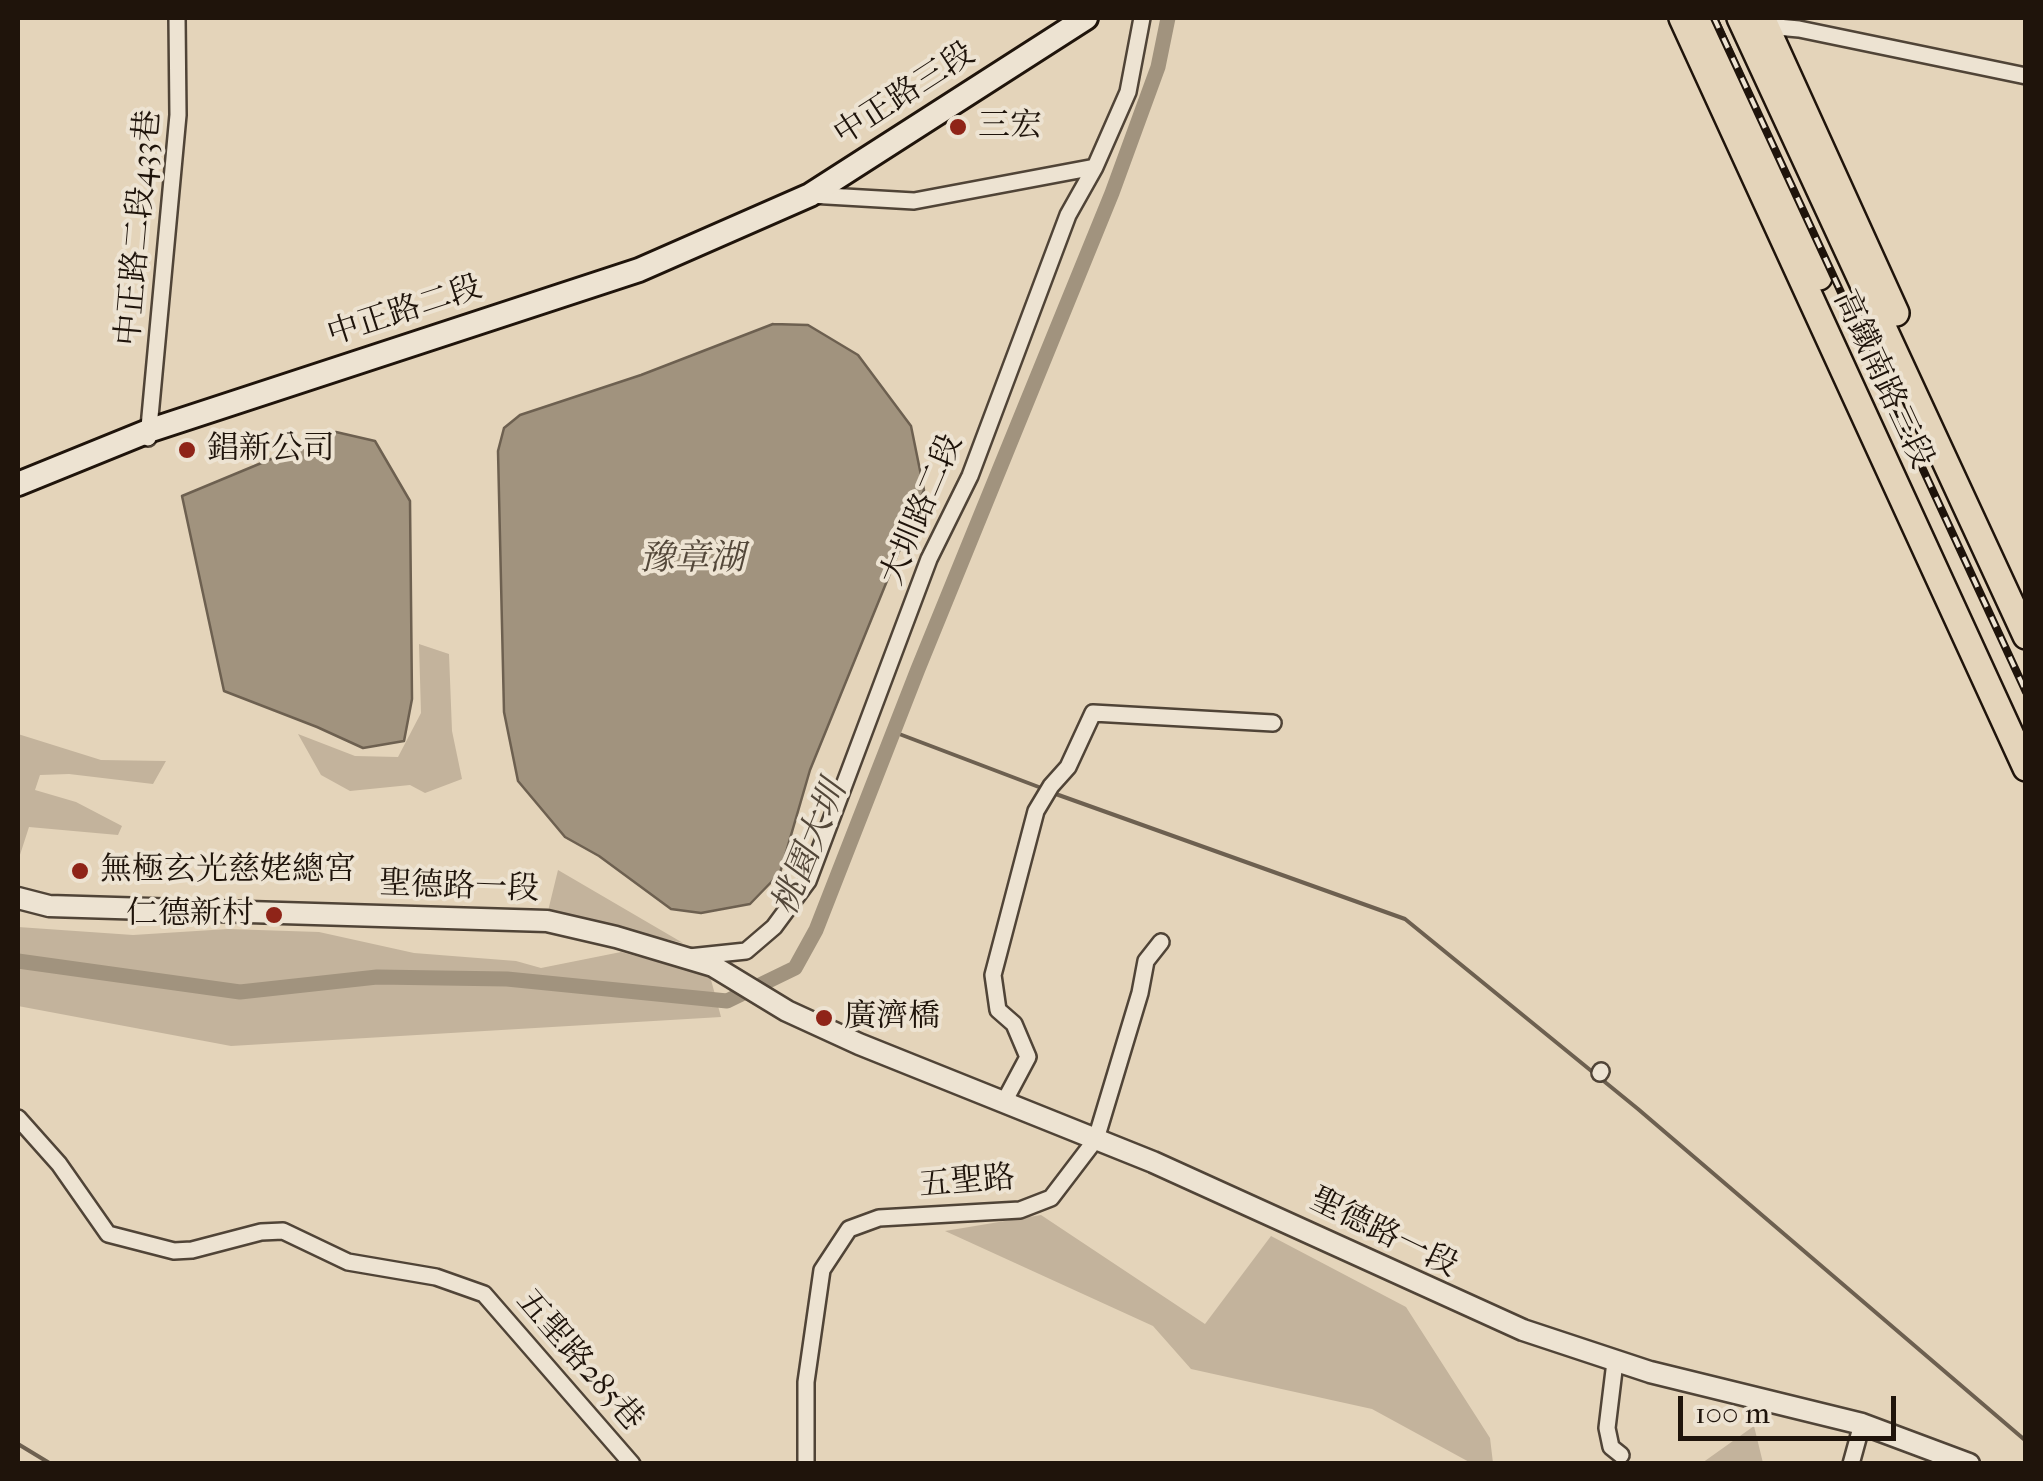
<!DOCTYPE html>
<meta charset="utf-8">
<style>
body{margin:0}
#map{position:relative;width:2043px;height:1481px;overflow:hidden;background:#e4d4ba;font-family:"IM FELL French Canon",serif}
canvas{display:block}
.frame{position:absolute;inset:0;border:20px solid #1f140b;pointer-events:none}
.scale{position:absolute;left:1678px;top:1396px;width:218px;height:45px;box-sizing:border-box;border:5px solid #1f140b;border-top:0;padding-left:12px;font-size:30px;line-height:35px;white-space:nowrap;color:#1f140b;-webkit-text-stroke:8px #ede3d2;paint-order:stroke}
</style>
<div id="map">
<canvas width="2043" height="1481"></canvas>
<div class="frame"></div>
<div class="scale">100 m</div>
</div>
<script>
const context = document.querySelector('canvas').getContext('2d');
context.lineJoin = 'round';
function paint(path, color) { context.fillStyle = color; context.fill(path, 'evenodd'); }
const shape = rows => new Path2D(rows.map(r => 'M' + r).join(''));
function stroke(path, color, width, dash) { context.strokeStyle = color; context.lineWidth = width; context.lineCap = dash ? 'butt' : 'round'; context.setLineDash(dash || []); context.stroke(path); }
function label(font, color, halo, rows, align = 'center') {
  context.font = font + ' "IM FELL French Canon","Noto Serif TC",serif'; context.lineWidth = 8; context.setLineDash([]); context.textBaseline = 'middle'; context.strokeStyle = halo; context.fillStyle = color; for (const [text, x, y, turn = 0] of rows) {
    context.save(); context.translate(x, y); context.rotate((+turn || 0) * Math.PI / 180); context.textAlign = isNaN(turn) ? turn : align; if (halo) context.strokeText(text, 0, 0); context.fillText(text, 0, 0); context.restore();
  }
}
const green = shape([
 [419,644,449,654,452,731,462,779,425,793,410,785,350,791,321,775,298,734,355,756,398,757,421,713],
 [18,734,101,760,166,761,153,784,69,774,40,775,35,790,76,802,122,826,118,835,29,827,18,861],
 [558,870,683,943,548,911],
 [18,927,133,935,228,929,319,932,414,953,516,961,541,968,621,952,710,976,721,1017,231,1046,18,1006],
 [1041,1215,1205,1324,1271,1236,1406,1307,1490,1438,1493,1463,1471,1463,1372,1409,1191,1369,1153,1326,945,1231],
 [1754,1426,1763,1463,1702,1463]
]);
const water = shape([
 [773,324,808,325,858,355,911,426,924,490,810,770,780,873,750,904,701,913,671,909,599,856,565,837,518,781,504,712,498,451,504,428,520,415,641,375,773,324],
 [336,432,375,441,410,501,412,699,404,741,363,748,317,727,224,691,182,496,336,432]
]);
const stream = shape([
 [894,732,1044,789],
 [1053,793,1405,919,1638,1109,2026,1441],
 [18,1444,51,1464]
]);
const canal = shape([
 [18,961,240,992,377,977,507,979,727,1001,795,968,816,930,918,669,1112,193,1158,67,1168,18]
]);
const minor = shape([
 [1766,26,1799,29,2026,76],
 [810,195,914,201,1095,167],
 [148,438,178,115,177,18],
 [689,957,746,951,774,927,808,881,929,559,970,476,1068,215,1095,167,1128,92,1142,18],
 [1600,1073,1601,1071],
 [1004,1102,1028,1057,1014,1024,998,1010,993,975,1036,811,1051,786,1068,767,1093,713,1273,723],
 [18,1118,59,1164,108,1234,174,1251,192,1250,261,1232,283,1231,348,1262,436,1277,484,1294,632,1464],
 [1615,1362,1607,1428,1611,1447,1621,1455],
 [806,1464,806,1382,822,1270,849,1229,879,1218,1020,1210,1051,1198,1096,1139,1140,993,1146,961,1161,942],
 [1851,1464,1862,1424]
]);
const tertiary = shape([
 [18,898,49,906,547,921,616,937,713,966,787,1011,859,1044,1153,1162,1523,1330,1650,1372,1862,1424,1969,1464]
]);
const secondary = shape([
 [18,484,151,430,639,270,810,195,1086,18]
]);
const primary = shape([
 [1682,18,2026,768],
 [1702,18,1819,277],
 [1740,18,2026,636],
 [1762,18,1896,313]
]);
const rail = shape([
 [1714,18,2026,692]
]);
const markers = [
 [958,127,10,"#8f2418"],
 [187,450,10,"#8f2418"],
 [80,871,10,"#8f2418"],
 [274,915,10,"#8f2418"],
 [824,1018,10,"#8f2418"]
];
const streetNames = [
 ["中正路三段",905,95,-33],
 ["中正路二段433巷",140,228,-85],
 ["中正路二段",405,312,-18],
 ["高鐵南路三段",1882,380,65],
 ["大圳路二段",923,510,-67],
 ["聖德路一段",459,888,2],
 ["五聖路",967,1183,-5],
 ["聖德路一段",1383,1234,26],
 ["五聖路285巷",579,1361,49]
];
const poiNames = [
 ["三宏",978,127],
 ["錩新公司",207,450],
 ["無極玄光慈姥總宮",100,871],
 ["仁德新村",254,915,"right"],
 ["廣濟橋",844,1018]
];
const waterNames = [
 ["豫章湖",692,560],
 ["桃園大圳",811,849,-68]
];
paint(green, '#c3b39c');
paint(water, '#a1937e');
stroke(water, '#6d6050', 2.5);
stroke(stream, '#6d6050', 4);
stroke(canal, '#a1937e', 15);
stroke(minor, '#504437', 20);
stroke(tertiary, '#504437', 25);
stroke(secondary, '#1f140b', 28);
stroke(primary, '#1f140b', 30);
stroke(minor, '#ede3d2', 15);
stroke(tertiary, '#ede3d2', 20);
stroke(secondary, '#ede3d2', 22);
stroke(primary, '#e4d4ba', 25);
stroke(rail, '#1f140b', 8);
stroke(rail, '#ede3d2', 4, [11]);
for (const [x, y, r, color] of markers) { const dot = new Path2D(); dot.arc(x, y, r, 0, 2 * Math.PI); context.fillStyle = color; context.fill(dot); stroke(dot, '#ede3d2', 4); }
label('32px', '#1f140b', '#ede3d2', streetNames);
label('32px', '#1f140b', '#ede3d2', poiNames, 'left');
label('italic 35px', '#534739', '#ede3d2', waterNames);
</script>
